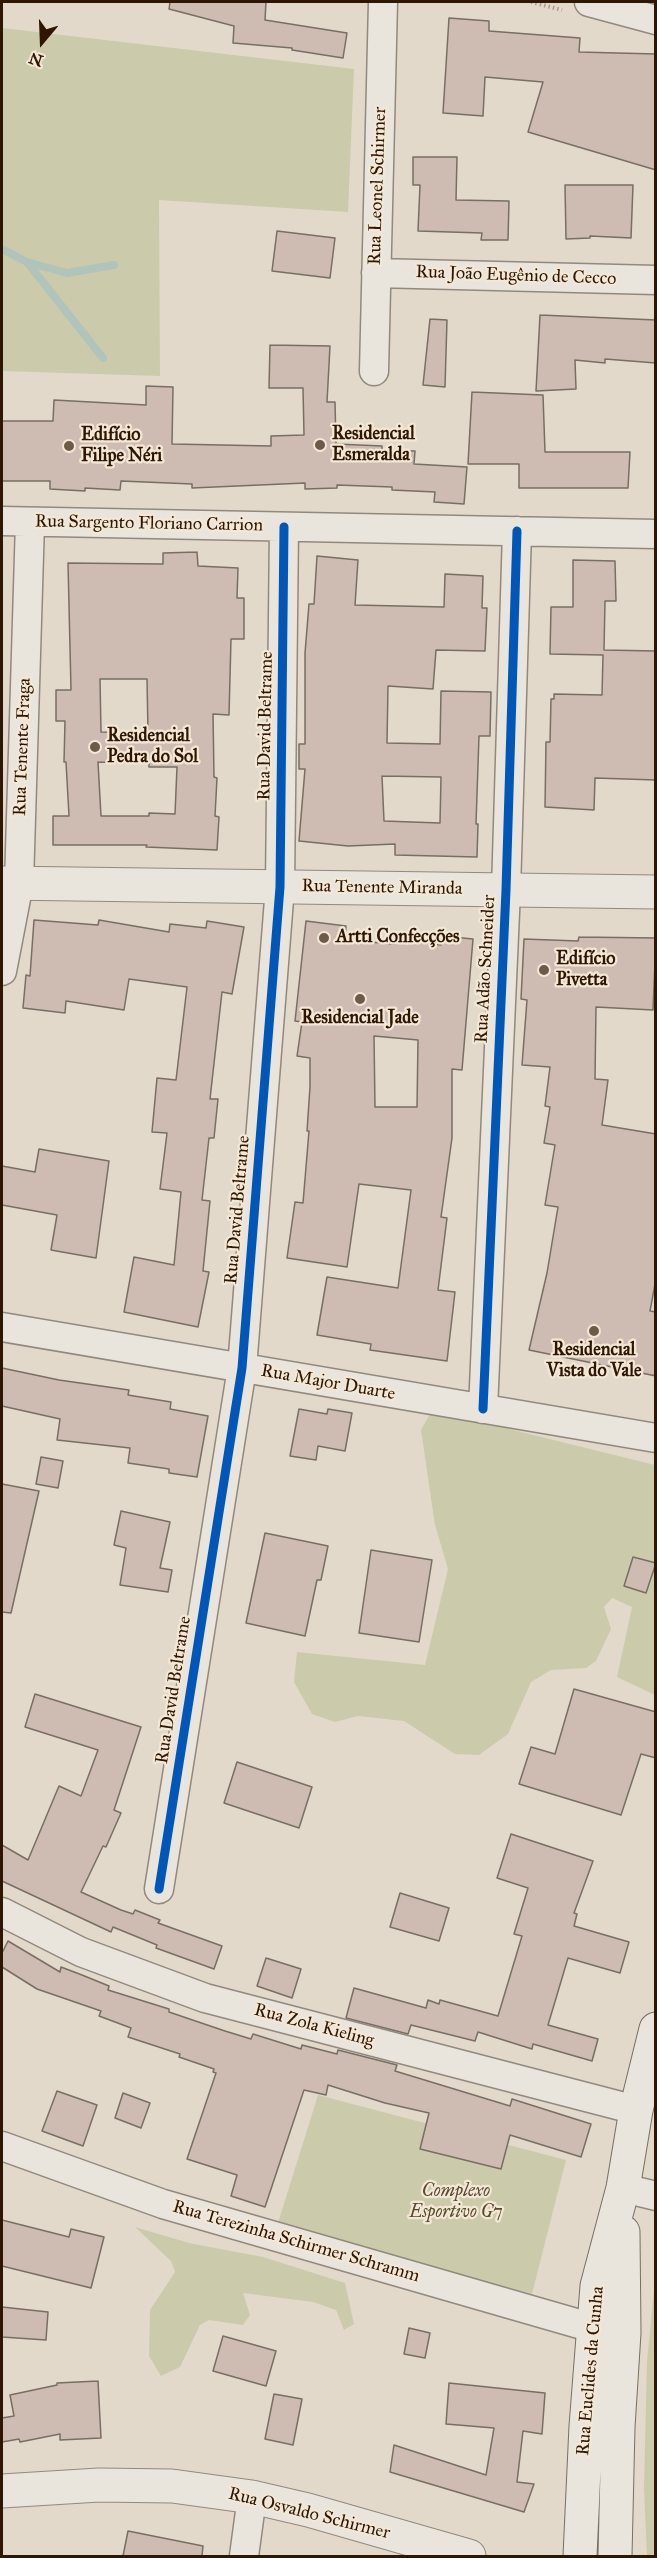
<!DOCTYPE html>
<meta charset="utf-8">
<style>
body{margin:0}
#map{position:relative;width:657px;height:2558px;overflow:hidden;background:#e2d9ca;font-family:"IM FELL Great Primer",serif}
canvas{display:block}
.frame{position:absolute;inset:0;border:3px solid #2e1603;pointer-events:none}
.north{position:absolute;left:12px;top:12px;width:60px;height:60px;-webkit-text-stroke:4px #f3e8d6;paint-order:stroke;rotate:199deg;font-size:16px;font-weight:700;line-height:24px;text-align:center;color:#2e1603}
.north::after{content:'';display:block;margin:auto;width:21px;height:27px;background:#2e1603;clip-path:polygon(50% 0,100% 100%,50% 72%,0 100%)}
</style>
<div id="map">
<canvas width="657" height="2558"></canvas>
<div class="frame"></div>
<div class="north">N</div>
</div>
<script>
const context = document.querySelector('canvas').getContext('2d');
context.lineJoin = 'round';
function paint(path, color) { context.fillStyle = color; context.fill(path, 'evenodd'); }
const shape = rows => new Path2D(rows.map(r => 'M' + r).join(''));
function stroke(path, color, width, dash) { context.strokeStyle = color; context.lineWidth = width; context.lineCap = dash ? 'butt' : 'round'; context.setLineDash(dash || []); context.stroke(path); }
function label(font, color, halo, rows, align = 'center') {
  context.font = font + ' "IM FELL Great Primer",serif'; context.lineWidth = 4.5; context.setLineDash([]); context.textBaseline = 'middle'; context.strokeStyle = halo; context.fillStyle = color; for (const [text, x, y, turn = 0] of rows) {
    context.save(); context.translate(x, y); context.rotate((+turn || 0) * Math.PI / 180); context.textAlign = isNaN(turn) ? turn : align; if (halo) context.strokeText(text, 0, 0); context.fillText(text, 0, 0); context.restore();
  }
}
const green = shape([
 [2,28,354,69,348,212,159,200,160,376,2,371],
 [432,1410,655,1465,655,1695,617,1677,632,1607,612,1598,604,1607,611,1629,596,1661,586,1668,551,1670,531,1682,508,1734,479,1755,455,1754,404,1721,358,1716,335,1722,312,1714,294,1682,297,1652,425,1665,448,1569,435,1525,421,1430],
 [318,2095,566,2160,532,2294,277,2226],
 [135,2227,189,2243,263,2257,345,2283,354,2324,344,2330,336,2310,313,2302,243,2293,250,2315,243,2325,209,2320,200,2325,180,2367,161,2376,149,2356,150,2310,175,2272,171,2261],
 [655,2280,656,2556,647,2556,644,2489,647,2362]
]);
const stream = shape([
 [2,249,27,262,103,358],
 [27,262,67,273,114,265]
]);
const building = shape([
 [170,2,266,2,265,20,347,33,343,58,292,50,292,48,233,43,234,26,169,9,170,2],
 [449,18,489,21,489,31,580,38,579,52,656,54,656,170,528,132,543,82,485,77,483,116,443,113,449,18],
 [413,157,457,157,456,200,509,201,508,240,481,240,482,233,418,231,420,185,413,185,413,157],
 [565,185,633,185,631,238,590,236,590,238,566,239,565,185],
 [277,231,335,238,330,278,272,271,277,231],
 [540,315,656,320,656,363,605,359,605,363,575,360,576,389,536,391,540,315],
 [430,319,447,320,445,387,423,385,430,319],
 [270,345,330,346,327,402,335,402,336,444,382,446,382,450,415,451,414,464,467,467,464,504,434,502,435,492,392,490,392,487,337,485,337,488,305,489,305,483,192,488,192,484,121,481,120,490,85,488,85,491,50,489,50,481,2,481,2,421,53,421,54,400,146,405,146,386,173,387,172,444,271,446,271,436,304,435,303,388,269,388,270,345],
 [472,392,543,395,545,452,630,452,628,488,519,488,519,464,468,464,472,392],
 [197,552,198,566,238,568,237,598,244,598,244,639,231,639,229,715,213,714,214,777,217,778,215,816,219,817,217,850,146,847,147,845,53,845,53,816,69,816,66,762,64,762,65,721,56,721,56,690,71,690,68,563,163,564,163,553,197,552],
 [100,679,147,679,148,733,101,732,100,679],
 [98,762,149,763,149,767,177,767,175,814,149,813,149,816,101,816,98,762],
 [317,556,358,560,355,605,444,607,445,574,483,576,482,608,487,608,485,651,436,650,433,689,388,686,387,743,440,744,441,691,491,692,490,736,479,736,476,824,478,824,477,857,395,855,395,844,348,846,299,841,305,769,299,769,299,744,305,744,305,653,309,604,314,604,317,556],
 [382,776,441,777,440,823,384,821,382,776],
 [573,560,615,561,616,601,605,601,604,650,656,651,656,780,595,778,594,810,545,807,546,742,550,742,551,699,554,699,554,694,602,695,603,655,550,654,551,607,573,607,573,560],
 [34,920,98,925,99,920,169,932,170,924,206,928,207,921,244,927,232,994,222,992,210,1099,218,1099,214,1138,209,1138,202,1200,210,1201,203,1271,209,1272,198,1327,124,1312,134,1257,174,1265,181,1192,160,1189,167,1133,152,1132,157,1078,176,1080,187,987,129,979,124,1010,66,1001,65,1013,23,1008,26,975,30,976,34,920],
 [306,921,346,926,345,940,394,944,395,939,441,945,442,936,473,939,462,1070,452,1069,452,1138,441,1217,447,1218,438,1290,455,1292,447,1361,370,1350,371,1344,317,1335,327,1277,398,1288,411,1190,359,1184,347,1267,287,1258,295,1202,303,1203,309,1131,307,1131,310,1087,310,1058,297,1056,302,1022,295,1021,306,921],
 [374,1036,418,1040,417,1107,375,1107,374,1036],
 [579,937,656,938,653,1010,596,1007,595,1079,608,1080,602,1125,656,1134,656,1279,650,1311,656,1312,656,1376,529,1350,547,1273,558,1207,545,1205,555,1145,544,1143,550,1107,545,1106,550,1067,522,1065,527,1000,521,999,524,939,578,941,579,937],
 [39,1149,109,1161,96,1258,51,1250,57,1215,2,1205,2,1166,35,1172,39,1149],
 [2,1368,59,1380,129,1390,128,1395,171,1402,170,1409,208,1416,197,1477,169,1473,169,1469,128,1463,130,1448,57,1440,60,1419,2,1406,2,1368],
 [299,1409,327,1414,328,1409,352,1413,345,1451,318,1446,316,1460,290,1456,299,1409],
 [41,1457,63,1461,58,1488,36,1484,41,1457],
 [2,1484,39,1491,11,1613,2,1612,2,1484],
 [121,1511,170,1522,160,1568,172,1570,168,1592,120,1585,126,1548,114,1545,121,1511],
 [265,1533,328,1546,321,1580,317,1580,305,1636,246,1623,265,1533],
 [371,1550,432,1560,419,1642,359,1633,371,1550],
 [633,1557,656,1563,646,1593,624,1586,633,1557],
 [574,1689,656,1712,656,1758,641,1754,621,1815,519,1784,531,1747,555,1754,574,1689],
 [35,1694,141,1727,114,1810,121,1813,106,1847,103,1846,81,1892,121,1910,133,1914,135,1910,160,1920,158,1923,222,1946,214,1969,156,1948,157,1945,113,1927,111,1932,2,1881,2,1845,28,1860,59,1786,81,1796,98,1750,25,1727,35,1694],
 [237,1762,312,1787,299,1828,224,1803,237,1762],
 [511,1834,593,1861,574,1913,577,1914,574,1926,629,1942,620,1973,568,1958,548,2025,598,2039,592,2061,533,2044,532,2049,478,2032,475,2041,411,2025,408,2034,346,2018,354,1988,426,2008,428,2000,439,2004,440,2000,498,2016,522,1936,514,1934,528,1888,497,1878,511,1834],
 [400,1893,449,1908,439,1941,390,1927,400,1893],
 [8,1941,60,1972,61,1967,82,1975,109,1986,108,1990,169,2009,169,2012,225,2031,251,2039,253,2034,301,2049,302,2045,337,2054,338,2050,397,2065,395,2071,510,2106,512,2099,591,2124,581,2157,510,2135,501,2169,420,2149,429,2113,385,2103,328,2085,326,2095,304,2090,265,2207,231,2196,237,2175,187,2159,216,2073,213,2072,214,2069,179,2057,180,2054,128,2037,131,2028,99,2016,101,2011,37,1989,2,1967,2,1953,8,1941],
 [266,1958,301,1969,292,1998,257,1986,266,1958],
 [57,2091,97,2105,83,2146,42,2131,57,2091],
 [123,2093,150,2103,141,2128,115,2118,123,2093],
 [2,2220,69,2237,71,2229,104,2237,91,2288,2,2266,2,2220],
 [2,2307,48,2312,46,2340,2,2337,2,2307],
 [409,2328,430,2333,425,2358,404,2354,409,2328],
 [223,2336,276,2351,266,2386,213,2371,223,2336],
 [98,2381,101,2438,60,2440,60,2434,20,2442,19,2439,2,2442,2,2418,14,2416,10,2395,57,2385,57,2383,98,2381],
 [449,2383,545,2393,542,2434,523,2431,517,2482,534,2484,524,2512,390,2472,394,2445,486,2475,494,2428,446,2424,449,2383],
 [274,2394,302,2399,293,2445,265,2439,274,2394],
 [128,2531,203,2546,202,2556,123,2556,128,2531]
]);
const path = shape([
 [531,2,562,10]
]);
const minor = shape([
 [589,2,656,20],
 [376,273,656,280],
 [374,371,383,2],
 [2,521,656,534],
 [2,971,19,883,30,522],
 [2,1327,656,1438],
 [483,1409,506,890,517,531],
 [159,1889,242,1368,280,887,284,527],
 [2,1912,81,1952,205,1998,636,2110],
 [2,2146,163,2204,593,2328],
 [623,2188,656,2196],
 [244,2556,252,2497]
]);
const tertiary = shape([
 [2,883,656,892],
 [2,2491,99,2485,172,2486,252,2497,308,2510,469,2556]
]);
const secondary = shape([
 [580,2556,586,2426,597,2286,623,2188,636,2110,656,2029],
 [615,2556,618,2427,624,2333,623,2232]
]);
const cycleway = shape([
 [483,1409,506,890,517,531],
 [159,1889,242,1368,280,887,284,527]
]);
const markers = [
 [320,445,6,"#6d5a49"],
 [69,446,6,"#6d5a49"],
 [95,747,6,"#6d5a49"],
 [324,938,6,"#6d5a49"],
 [544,970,6,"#6d5a49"],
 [360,999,6,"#6d5a49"],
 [594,1331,6,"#6d5a49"]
];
const streetNames = [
 ["Rua Leonel Schirmer",378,186,-88],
 ["Rua João Eugênio de Cecco",516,276,2],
 ["Rua Sargento Floriano Carrion",149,524,1],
 ["Rua David Beltrame",266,726,-89],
 ["Rua Tenente Fraga",23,747,-88],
 ["Rua Tenente Miranda",382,888,1],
 ["Rua Adão Schneider",486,969,-87],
 ["Rua David Beltrame",238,1210,-85],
 ["Rua Major Duarte",328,1383,10],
 ["Rua David Beltrame",174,1690,-81],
 ["Rua Zola Kieling",314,2026,15],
 ["Rua Terezinha Schirmer Schramm",296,2242,16],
 ["Rua Euclides da Cunha",591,2371,-85],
 ["Rua Osvaldo Schirmer",309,2514,14]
];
const poiNames = [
 ["Residencial",332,435],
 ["Esmeralda",332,456],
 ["Edifício",81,436],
 ["Filipe Néri",81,457],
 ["Residencial",107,737],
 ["Pedra do Sol",107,758],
 ["Artti Confecções",336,938],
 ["Edifício",556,960],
 ["Pivetta",556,981],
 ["Residencial Jade",360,1019,"center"],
 ["Residencial",594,1351,"center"],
 ["Vista do Vale",594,1372,"center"]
];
const parkNames = [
 ["Complexo",456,2192],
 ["Esportivo G7",456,2213]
];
paint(green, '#cbcbab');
stroke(stream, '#b0c4bc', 8);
paint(building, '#cebbb2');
stroke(building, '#776f64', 1.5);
stroke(minor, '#92897e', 31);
stroke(tertiary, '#92897e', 35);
stroke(secondary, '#776f64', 35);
stroke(path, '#a49e96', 4, [1.5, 3]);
stroke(minor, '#e9e4dc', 28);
stroke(tertiary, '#e9e4dc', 33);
stroke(secondary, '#e9e4dc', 33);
stroke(cycleway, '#0057b8', 9);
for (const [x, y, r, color] of markers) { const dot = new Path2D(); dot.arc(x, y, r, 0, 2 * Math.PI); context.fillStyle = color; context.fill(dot); stroke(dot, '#f3e8d6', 2); }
label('18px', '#2e1603', '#f3e8d6', streetNames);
label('bold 18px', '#2e1603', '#f3e8d6', poiNames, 'left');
label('italic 18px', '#58492e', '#f3e8d6', parkNames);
</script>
